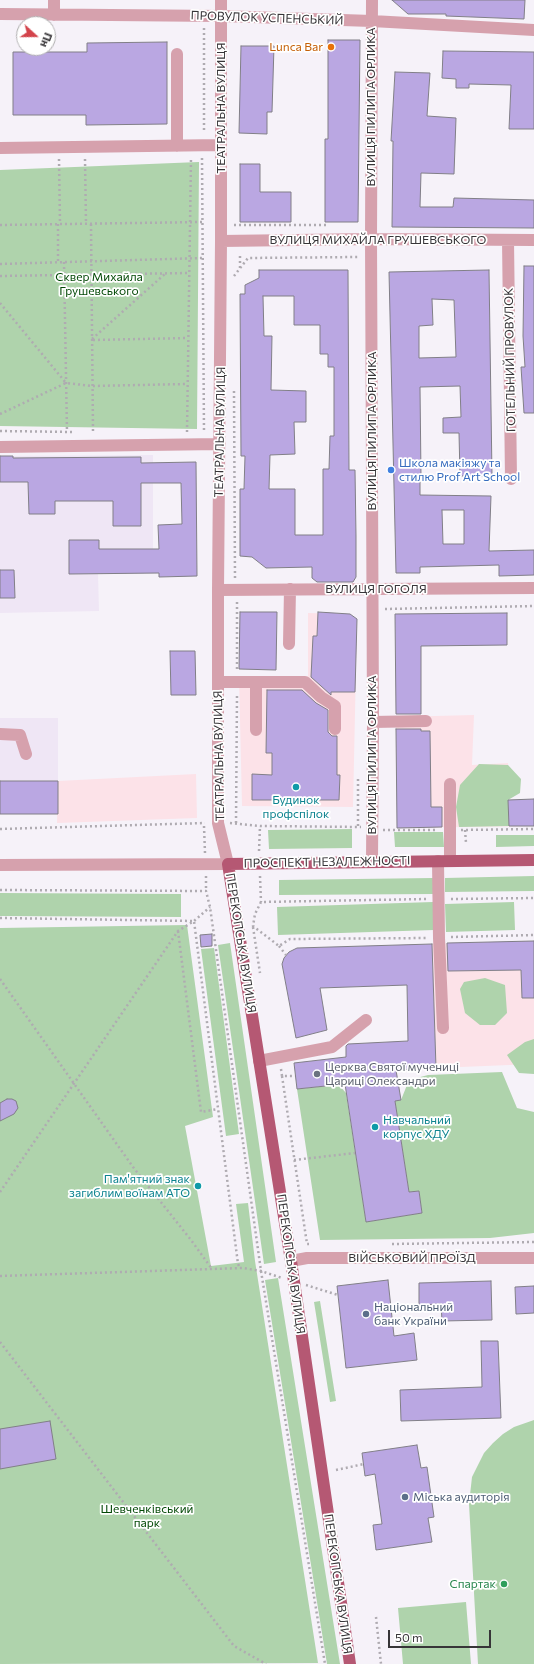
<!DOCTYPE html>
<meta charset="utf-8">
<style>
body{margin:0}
#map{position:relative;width:534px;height:1664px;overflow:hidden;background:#f6f2f9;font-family:Commissioner,sans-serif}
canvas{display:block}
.north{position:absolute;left:16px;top:16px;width:40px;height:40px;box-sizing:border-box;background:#fff;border:1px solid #afaeaf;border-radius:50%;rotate:111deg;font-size:11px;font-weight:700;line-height:16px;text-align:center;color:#373538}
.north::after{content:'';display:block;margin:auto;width:14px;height:18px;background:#d3434b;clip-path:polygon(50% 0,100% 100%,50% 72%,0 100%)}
.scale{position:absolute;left:388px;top:1630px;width:103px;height:18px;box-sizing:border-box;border:2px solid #373538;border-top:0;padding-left:5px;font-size:12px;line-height:14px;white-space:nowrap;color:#373538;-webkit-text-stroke:3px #fff;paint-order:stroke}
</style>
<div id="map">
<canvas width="534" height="1664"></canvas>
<div class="north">Пн</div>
<div class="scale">50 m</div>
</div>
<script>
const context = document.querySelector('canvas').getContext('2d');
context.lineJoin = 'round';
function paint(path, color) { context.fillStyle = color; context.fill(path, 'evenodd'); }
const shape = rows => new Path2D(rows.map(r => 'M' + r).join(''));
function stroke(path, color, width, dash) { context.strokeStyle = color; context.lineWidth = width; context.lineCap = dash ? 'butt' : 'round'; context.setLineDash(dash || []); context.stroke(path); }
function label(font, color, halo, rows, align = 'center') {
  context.font = font + ' Commissioner,sans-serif'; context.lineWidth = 3.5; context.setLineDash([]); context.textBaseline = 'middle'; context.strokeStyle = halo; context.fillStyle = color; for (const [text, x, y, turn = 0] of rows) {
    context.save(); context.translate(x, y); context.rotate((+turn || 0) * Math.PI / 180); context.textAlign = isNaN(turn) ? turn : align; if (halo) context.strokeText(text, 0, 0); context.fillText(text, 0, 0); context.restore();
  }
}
const commercial = shape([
 [308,613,350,614,357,619,353,807,242,806,239,676,308,676],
 [474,715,472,765,508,763,508,800,534,799,534,826,397,828,396,717],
 [196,774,197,818,57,823,58,781],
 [534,941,534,1064,436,1068,432,944]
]);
const built = shape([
 [153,455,153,573,98,574,99,611,0,613,0,456],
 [0,718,58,718,58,814,0,814]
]);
const green = shape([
 [199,162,197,429,0,426,0,170],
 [479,764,508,765,521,779,520,793,508,800,509,826,459,827,456,807,460,785],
 [352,829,352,848,269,849,268,830],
 [443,832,444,847,395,847,394,832],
 [496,835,534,835,534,846,496,847],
 [534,876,534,891,445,892,445,878],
 [433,878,433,894,279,895,279,880],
 [0,893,181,894,181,917,0,916],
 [433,902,434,930,278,935,277,907],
 [514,902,515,930,446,932,445,904],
 [187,925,213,1117,185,1126,211,1266,244,1262,236,1204,248,1203,255,1261,318,1663,0,1664,0,928],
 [230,943,276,1262,264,1264,218,945],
 [214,948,239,1134,226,1136,201,949],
 [485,978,505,985,507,1013,495,1025,480,1025,465,1013,460,989,464,982],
 [534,1039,534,1074,519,1073,507,1055,525,1042],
 [502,1072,517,1108,534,1112,534,1233,490,1238,320,1240,297,1089,339,1085,346,1093,366,1222,422,1213,419,1191,409,1192,395,1101,401,1100,409,1080,428,1075],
 [278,1278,340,1664,327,1664,265,1280],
 [320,1301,336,1401,330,1402,314,1302],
 [534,1420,534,1664,478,1664,469,1504,472,1477,484,1453,493,1443,503,1434,514,1427],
 [466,1602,471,1664,403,1664,398,1608]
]);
const building = shape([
 [392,0,525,0,524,19,446,16,446,14,408,14,392,0],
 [328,40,360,40,358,222,325,222,325,139,328,139,328,40],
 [167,42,167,124,86,125,86,115,13,115,13,52,87,52,87,43,167,42],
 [241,46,274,46,272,112,267,112,267,134,239,133,241,46],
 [443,51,534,52,534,129,509,129,511,85,469,84,469,88,456,88,456,79,442,78,443,51],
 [395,72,430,73,427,116,456,118,454,174,421,173,420,207,453,207,454,198,534,200,534,228,392,227,393,141,391,141,395,72],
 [240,164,260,164,260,192,291,192,291,222,240,222,240,164],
 [524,266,534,266,534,413,524,413,521,367,525,367,523,336,524,266],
 [259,270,348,270,349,470,355,470,356,536,356,577,353,582,317,582,312,578,312,567,266,568,252,557,240,556,240,489,244,489,245,456,241,456,240,294,245,294,245,285,259,278,259,270],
 [263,296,294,296,294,325,320,325,320,354,328,354,328,367,334,367,334,436,330,436,329,469,323,469,323,535,295,535,295,489,269,489,270,455,295,454,294,422,306,422,306,391,271,390,272,336,264,336,263,296],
 [489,270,492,476,460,476,459,433,443,433,443,418,461,417,460,386,420,387,421,477,420,477,420,495,491,496,489,551,534,550,534,575,499,576,499,565,420,567,420,573,396,573,389,272,489,270],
 [432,299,454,300,456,357,419,358,419,326,433,325,432,299],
 [442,510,464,510,464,544,443,544,442,510],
 [0,456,13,456,13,458,141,457,141,463,196,462,197,576,159,577,159,573,69,574,69,540,99,540,99,549,159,549,158,525,182,524,181,483,141,483,141,526,113,526,113,501,55,501,55,514,29,514,28,482,0,482,0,456],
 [0,570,14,570,15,598,0,598,0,570],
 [240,612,277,612,276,670,239,669,240,612],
 [318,612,350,614,357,619,355,692,331,692,331,695,311,677,313,636,317,636,318,612],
 [507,613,507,645,421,646,421,714,396,714,395,614,507,613],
 [170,651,195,651,196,695,171,695,170,651],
 [267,690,302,690,316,703,328,710,328,732,332,736,337,736,337,775,340,775,339,800,252,800,252,774,272,775,272,753,266,753,267,690],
 [396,729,421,729,421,731,430,731,431,807,442,807,442,827,397,828,396,729],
 [0,781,58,781,58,814,0,814,0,781],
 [534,799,534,826,509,826,508,800,534,799],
 [212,934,212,946,201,947,200,935,212,934],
 [534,941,534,998,522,998,521,970,448,971,447,943,534,941],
 [432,944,436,1068,396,1070,401,1100,395,1101,409,1192,419,1191,422,1213,366,1222,345,1084,297,1089,294,1063,346,1057,346,1046,348,1044,408,1041,407,985,320,988,327,1030,296,1038,282,964,284,958,289,952,297,948,432,944],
 [7,1099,12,1099,16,1101,18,1108,14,1114,0,1121,0,1103,7,1099],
 [388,1280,394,1336,414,1333,417,1360,346,1368,337,1286,388,1280],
 [491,1281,492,1320,442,1321,441,1304,419,1305,419,1283,491,1281],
 [534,1286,534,1313,516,1314,515,1287,534,1286],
 [481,1341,498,1341,501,1418,401,1421,400,1390,482,1387,481,1341],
 [50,1421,56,1459,0,1469,0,1429,50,1421],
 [417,1445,421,1468,427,1467,434,1517,428,1518,432,1542,376,1550,373,1525,382,1524,375,1474,365,1476,362,1453,417,1445]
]);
const path = shape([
 [204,28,204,133],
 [202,158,204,432],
 [59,159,60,224],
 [85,159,86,224],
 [58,224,58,262],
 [91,224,93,432],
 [0,225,203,222],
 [234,225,329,225],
 [64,262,67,432],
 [0,264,203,258],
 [240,268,240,253],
 [0,276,189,273],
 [234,276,248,258,359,257],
 [0,303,66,383],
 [92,339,166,273],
 [93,340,188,338],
 [234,391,235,578],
 [0,414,66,383,92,386,187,384],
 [0,431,73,432],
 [187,432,191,158],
 [237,602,237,669],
 [385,609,534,606],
 [230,823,260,826,361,827],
 [236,823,237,694],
 [204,826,205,853],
 [358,826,358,777],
 [0,829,205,823],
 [383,830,438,830],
 [461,830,534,829],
 [465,830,466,843],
 [259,851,260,826],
 [206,876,206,891],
 [260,876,261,902],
 [0,890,206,891,210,907,261,1271,325,1664],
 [426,899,261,902,255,914,253,926,279,946,290,939,428,938],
 [451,899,534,898],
 [0,918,194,921,219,1116,238,1264,240,1268],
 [253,927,260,973],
 [178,931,201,1112,218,1109],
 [451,937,534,935],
 [279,946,286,955],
 [0,979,133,1167,191,1240,212,1269],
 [281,1069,282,1076,295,1076],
 [282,1076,307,1244,309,1244],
 [294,1160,355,1153],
 [0,1192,178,931,194,921,210,907],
 [392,1244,534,1242],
 [0,1276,243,1268,261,1271,282,1278],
 [306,1285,338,1295],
 [0,1342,234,1646,266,1664],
 [336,1470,364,1464],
 [376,1617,381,1664]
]);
const minor = shape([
 [54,0,54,15],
 [0,14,221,16,372,21,534,30],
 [177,54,177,146],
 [0,148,221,145],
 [508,240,511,479],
 [221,241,371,239,534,240],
 [0,447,220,444],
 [218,590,534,588],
 [289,644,290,589],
 [218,682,256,682,256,730],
 [256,682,305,682,321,697,335,706,335,729],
 [373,722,426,721],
 [0,734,20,735,26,754],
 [450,784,450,861],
 [372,861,373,722,371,239,372,0],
 [438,861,439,938,443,1028],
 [0,865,228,864,218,823,218,590,221,241,221,0],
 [259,1061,332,1047,366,1020],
 [291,1261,307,1258,534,1258]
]);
const major = shape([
 [350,1664,291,1261,228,864,534,860]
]);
const markers = [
 [331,47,4,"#e8710a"],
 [391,470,4,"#3f7fe0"],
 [296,787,4,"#0f9aa8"],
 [317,1074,4,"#6b7280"],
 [375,1127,4,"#0f9aa8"],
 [198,1186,4,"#0f9aa8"],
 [366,1314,4,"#5c6f8a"],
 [405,1497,4,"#5c6f8a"],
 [504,1584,4,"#2e9e5b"]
];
const streetNames = [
 ["ПРОВУЛОК УСПЕНСЬКИЙ",267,18,2],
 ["ВУЛИЦЯ ПИЛИПА ОРЛИКА",371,107,-90],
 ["ТЕАТРАЛЬНА ВУЛИЦЯ",221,108,-90],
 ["ВУЛИЦЯ МИХАЙЛА ГРУШЕВСЬКОГО",378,240],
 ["ГОТЕЛЬНИЙ ПРОВУЛОК",510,360,-91],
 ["ВУЛИЦЯ ПИЛИПА ОРЛИКА",372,431,-90],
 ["ТЕАТРАЛЬНА ВУЛИЦЯ",220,432,-89],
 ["ВУЛИЦЯ ГОГОЛЯ",376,589],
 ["ВУЛИЦЯ ПИЛИПА ОРЛИКА",372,755,-90],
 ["ТЕАТРАЛЬНА ВУЛИЦЯ",219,756,-91],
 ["ПРОСПЕКТ НЕЗАЛЕЖНОСТІ",327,862,-1],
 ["ПЕРЕКОПСЬКА ВУЛИЦЯ",241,943,81],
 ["ВІЙСЬКОВИЙ ПРОЇЗД",412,1258],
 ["ПЕРЕКОПСЬКА ВУЛИЦЯ",291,1264,82],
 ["ПЕРЕКОПСЬКА ВУЛИЦЯ",338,1584,82]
];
const foodNames = [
 ["Lunca Bar",323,47]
];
const parkNames = [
 ["Сквер Михайла",99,277],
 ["Грушевського",99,291],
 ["Шевченківський",147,1509],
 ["парк",147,1523]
];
const shopNames = [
 ["Школа макіяжу та",399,463],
 ["стилю Prof Art School",399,477]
];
const cultureNames = [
 ["Будинок",296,800],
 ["профспілок",296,814],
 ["Навчальний",383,1120,"left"],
 ["корпус ХДУ",383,1134,"left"],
 ["Пам'ятний знак",190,1179,"right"],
 ["загиблим воїнам АТО",190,1193,"right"]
];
const worshipNames = [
 ["Церква Святої мучениці",325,1067],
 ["Цариці Олександри",325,1081]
];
const serviceNames = [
 ["Національний",374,1307],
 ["банк України",374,1321],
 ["Міська аудиторія",413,1497]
];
const leisureNames = [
 ["Спартак",496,1584]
];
paint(commercial, '#fce2e8');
paint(built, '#efe6f5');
paint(green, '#afd3ac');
paint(building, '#baa7e2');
stroke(building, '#817f87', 1);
stroke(path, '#afabb1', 2.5, [2, 3]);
stroke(minor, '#d6a1ad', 12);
stroke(major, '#b55873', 12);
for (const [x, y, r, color] of markers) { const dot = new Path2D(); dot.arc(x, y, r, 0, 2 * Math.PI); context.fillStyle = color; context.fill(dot); stroke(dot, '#fff', 1.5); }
label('12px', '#373538', '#fff', streetNames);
label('12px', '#c56008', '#fff', foodNames, 'right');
label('12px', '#024805', '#fff', parkNames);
label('12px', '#366cbe', '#fff', shopNames, 'left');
label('12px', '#0d838f', '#fff', cultureNames);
label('12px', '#5b616d', '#fff', worshipNames, 'left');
label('12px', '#4e5e75', '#fff', serviceNames, 'left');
label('12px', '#27864d', '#fff', leisureNames, 'right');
</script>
